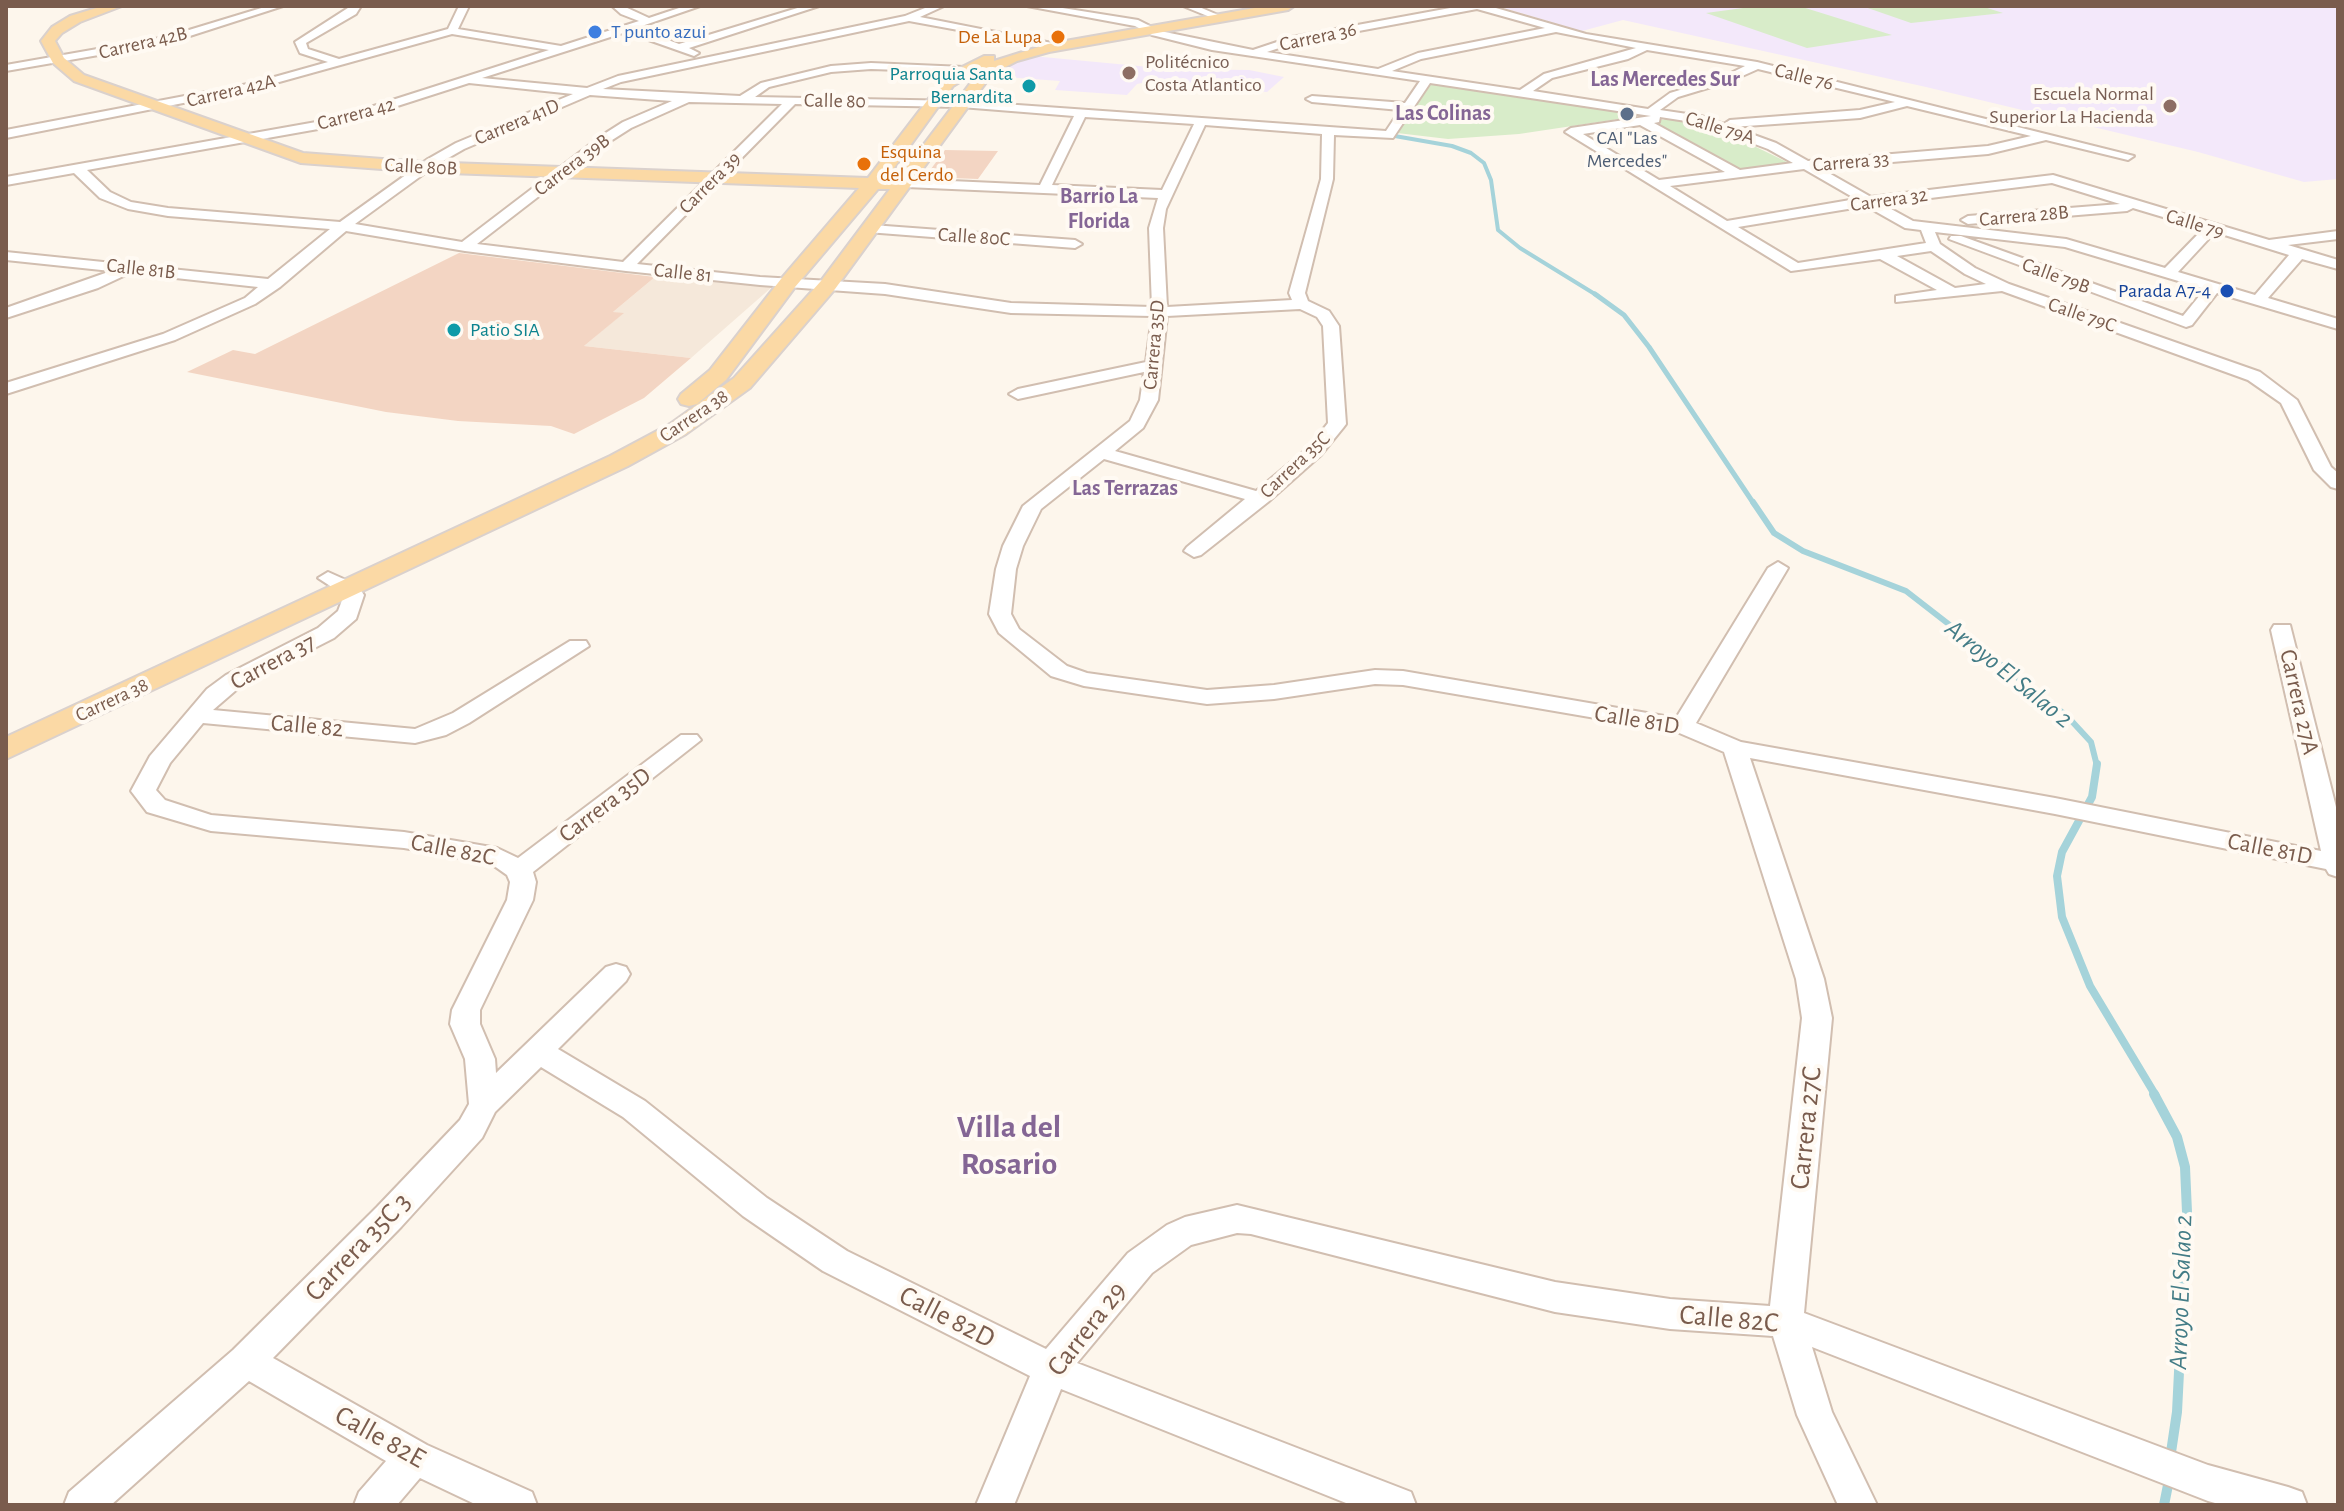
<!DOCTYPE html>
<meta charset="utf-8">
<style>
body{margin:0}
#map{position:relative;width:2344px;height:1511px;overflow:hidden;background:#fdf6ec;font-family:"Alegreya Sans",sans-serif}
canvas{display:block}
.frame{position:absolute;inset:0;border:8px solid #7a5c4d;pointer-events:none}
</style>
<div id="map">
<canvas width="2344" height="1511"></canvas>
<div class="frame"></div>
</div>
<script>
const context = document.querySelector('canvas').getContext('2d');
context.lineJoin = 'round';
function paint(path, color) { context.fillStyle = color; context.fill(path, 'evenodd'); }
const shape = rows => new Path2D(rows.map(r => 'M' + r).join(''));
function stroke(path, color, width, dash) { context.strokeStyle = color; context.lineWidth = width; context.lineCap = dash ? 'butt' : 'round'; context.setLineDash(dash || []); context.stroke(path); }
function label(font, color, halo, rows, align = 'center') {
  context.font = font + ' "Alegreya Sans",sans-serif'; context.lineWidth = 8; context.setLineDash([]); context.textBaseline = 'middle'; context.strokeStyle = halo; context.fillStyle = color; for (const [text, x, y, turn = 0] of rows) {
    context.save(); context.translate(x, y); context.rotate((+turn || 0) * Math.PI / 180); context.textAlign = isNaN(turn) ? turn : align; if (halo) context.strokeText(text, 0, 0); context.fillText(text, 0, 0); context.restore();
  }
}
const residential = shape([
 [655,277,772,287,691,358,584,346,622,314,613,312]
]);
const education = shape([
 [1497,6,2338,6,2338,179,2304,182,2198,152,1926,87,1623,20,1582,31],
 [1032,56,1171,69,1249,70,1284,77,1267,92,1142,83,1137,84,1127,95,1055,90,1060,81,991,76,997,69]
]);
const green = shape([
 [1758,6,1799,6,1892,35,1807,48,1706,13],
 [1862,6,1981,6,2003,13,1911,23],
 [1432,83,1652,114,1519,134,1448,139,1397,133],
 [1667,119,1717,128,1789,163,1740,169,1649,122]
]);
const streamFar4 = shape([
 [1389,135,1452,146,1471,153,1484,163,1491,180,1498,230,1520,248,1598,296]
]);
const streamFar3 = shape([
 [1595,294,1624,315,1649,347,1754,504]
]);
const streamFar2 = shape([
 [1753,502,1774,533,1803,551,1906,591,2067,716,2091,742,2097,766]
]);
const streamFar1 = shape([
 [2097,764,2092,797,2062,852,2057,876,2062,917,2090,986,2156,1096]
]);
const stream = shape([
 [2154,1094,2177,1137,2185,1167,2187,1212,2177,1412,2170,1459],
 [2164,1505,2169,1480]
]);
const building = shape([
 [945,150,998,151,978,179,925,177],
 [459,253,655,277,613,312,624,313,584,346,691,358,644,398,574,434,551,426,458,421,386,412,187,372,233,350,255,354]
]);
const minor = shape([
 [268,6,283,6,168,43,6,71,6,65,166,37,268,6],
 [351,6,361,6,356,14,306,43,308,49,339,59,448,29,459,6,469,6,458,29,561,46,639,21,621,14,612,6,623,6,649,18,685,6,700,6,636,28,679,44,804,6,819,6,689,48,699,53,694,56,626,32,482,78,587,88,618,76,905,16,930,6,944,6,920,17,1067,46,1062,49,909,21,621,82,603,89,740,96,761,83,831,66,871,63,987,68,991,69,991,73,871,69,831,72,769,87,755,97,961,101,1386,131,1400,110,1312,102,1306,99,1312,96,1405,103,1420,81,1212,50,1152,35,1135,26,1027,6,1050,6,1138,20,1160,31,1253,50,1292,37,1461,6,1489,6,1586,34,1757,62,2134,156,2128,160,2046,140,1988,154,1820,168,1871,197,2053,175,2269,240,2338,231,2338,239,2288,245,2338,260,2338,269,2302,259,2268,298,2338,319,2338,329,2217,293,2192,325,2186,327,1949,239,1951,236,1961,236,2183,316,2205,289,2065,247,1935,232,1940,244,1975,268,2009,284,2260,372,2297,400,2331,467,2338,473,2338,489,2331,487,2314,470,2281,403,2248,380,2002,291,1896,302,1896,296,1937,290,1880,259,1791,271,1565,132,1571,128,1651,116,1430,83,1393,138,1334,135,1333,179,1305,293,1308,301,1329,311,1339,326,1346,424,1343,428,1321,455,1268,502,1201,555,1194,557,1184,551,1187,547,1245,499,1104,459,1041,509,1023,546,1016,569,1011,614,1019,629,1067,666,1087,673,1207,690,1274,685,1375,670,1403,671,1676,718,1768,568,1778,562,1788,568,1696,723,1741,742,2055,798,2321,851,2271,630,2274,625,2290,625,2338,815,2338,877,2329,874,2326,869,2055,814,1750,758,1824,979,1832,1018,1804,1313,2208,1465,2288,1487,2302,1492,2307,1505,2222,1505,2208,1501,1812,1347,1832,1412,1877,1505,1838,1505,1797,1415,1773,1336,1670,1329,1555,1312,1251,1234,1237,1233,1191,1245,1152,1273,1077,1363,1411,1492,1416,1505,1351,1505,1061,1389,1014,1505,976,1505,1030,1376,823,1271,743,1216,623,1117,541,1067,495,1112,482,1138,401,1227,273,1358,427,1445,532,1492,537,1505,477,1505,420,1478,397,1505,354,1505,359,1492,386,1461,249,1381,111,1505,64,1505,69,1492,233,1350,377,1207,460,1120,469,1104,465,1059,450,1024,452,1010,507,900,510,882,507,875,490,863,404,848,211,831,147,812,131,791,150,756,207,689,226,675,318,628,338,611,344,595,318,578,328,572,357,585,364,595,356,619,334,638,242,685,213,710,415,729,453,713,570,641,586,641,589,646,469,723,446,735,415,743,203,723,170,763,156,790,165,800,211,815,404,832,497,848,518,858,681,735,697,735,701,740,533,872,536,882,533,900,480,1010,480,1024,495,1059,496,1073,606,967,616,964,626,967,630,974,626,981,558,1049,645,1101,767,1198,847,1251,1046,1349,1128,1253,1167,1225,1185,1217,1237,1205,1555,1282,1670,1299,1770,1306,1802,1018,1796,979,1724,752,1677,732,1403,685,1375,684,1274,699,1207,704,1084,686,1051,676,999,633,989,614,996,569,1003,546,1023,506,1130,421,1140,400,1144,372,1018,399,1009,394,1018,389,1146,362,1152,316,1011,313,885,294,760,285,626,271,465,251,346,231,280,287,255,304,175,340,6,394,6,383,163,334,245,298,258,287,130,273,98,288,6,318,6,308,111,271,6,260,6,252,268,279,330,229,168,216,128,209,100,198,74,173,6,185,6,177,333,119,549,50,452,34,254,89,6,138,6,130,253,83,328,62,300,53,295,42,351,6],
 [1477,9,1545,28,1418,53,1378,69,1267,52,1294,43,1477,9],
 [1556,32,1636,48,1544,74,1520,90,1392,71,1421,59,1556,32],
 [1647,50,1745,66,1723,77,1670,93,1648,109,1533,91,1552,78,1628,59,1647,50],
 [1758,69,1895,102,1860,110,1730,120,1724,124,1701,116,1660,110,1678,97,1731,81,1758,69],
 [469,83,573,94,456,143,428,159,340,222,168,208,131,202,110,192,87,170,335,126,469,83],
 [590,95,672,101,623,122,601,136,462,242,355,224,436,165,464,149,590,95],
 [689,102,782,104,623,262,477,244,609,142,631,128,689,102],
 [795,104,961,107,1074,116,1040,185,906,179,899,183,906,187,1158,198,1149,228,1152,307,1011,303,885,284,760,277,637,264,795,104],
 [1907,106,2031,136,1988,146,1808,161,1776,143,1732,127,1860,118,1907,106],
 [1085,117,1194,124,1162,190,1052,185,1085,117],
 [1660,117,1699,123,1768,149,1793,163,1740,170,1654,123,1659,122,1660,117],
 [1205,125,1322,134,1321,179,1289,293,1292,300,1167,307,1163,228,1166,209,1205,125],
 [1640,125,1725,172,1659,180,1583,134,1640,125],
 [1804,169,1856,199,1727,221,1670,186,1804,169],
 [2052,183,2120,204,1968,216,1961,220,1968,224,2127,211,2133,208,2203,229,2165,268,2066,239,1913,221,1882,204,2052,183],
 [1866,206,1905,228,1921,230,1926,243,1798,263,1738,227,1866,206],
 [2215,232,2289,255,2255,295,2178,272,2215,232],
 [1931,251,1965,274,1986,284,1955,288,1897,256,1931,251],
 [1300,309,1317,317,1323,326,1328,423,1309,447,1256,491,1115,451,1143,428,1158,400,1167,316,1300,309],
 [1183,6,1197,6,1218,15,1210,17,1183,6],
 [872,225,1075,240,1082,244,1075,248,867,232,867,226,872,225]
]);
const major = shape([
 [103,6,122,6,80,22,62,33,55,41,64,58,84,75,303,153,422,162,868,178,943,80,950,73,984,56,994,56,994,61,1048,44,1266,6,1294,6,1288,10,1049,52,1017,61,992,74,835,289,750,388,686,434,628,466,6,759,6,737,610,456,670,424,734,378,821,281,890,189,878,189,795,287,726,380,697,404,689,406,681,404,678,399,681,394,710,370,781,279,859,188,422,172,301,163,74,81,53,63,41,41,52,27,70,16,103,6],
 [982,68,896,181,886,179,953,86,982,68]
]);
const markers = [
 [595,32,8,"#3f7fe0"],
 [1058,37,8,"#e8710a"],
 [1129,73,8,"#8d6e63"],
 [1029,86,8,"#0f9aa8"],
 [2170,106,8,"#8d6e63"],
 [1627,114,8,"#5c6f8a"],
 [864,164,8,"#e8710a"],
 [2227,291,8,"#1a4fb4"],
 [454,330,8,"#0f9aa8"]
];
const farShopnames = [
 ["T punto azui",611,32]
];
const farFoodnames = [
 ["De La Lupa",1042,37],
 ["Esquina",880,152,"left"],
 ["del Cerdo",880,175,"left"]
];
const farStreetnames = [
 ["Carrera 36",1318,37,-12],
 ["Carrera 42B",143,43,-13],
 ["Calle 76",1804,77,14],
 ["Carrera 42A",231,91,-13],
 ["Calle 80",835,101,1],
 ["Carrera 42",356,114,-15],
 ["Carrera 41D",517,122,-23],
 ["Calle 79A",1720,128,17],
 ["Carrera 33",1851,162,-5],
 ["Carrera 39B",572,165,-37],
 ["Calle 80B",421,167,3],
 ["Carrera 39",710,183,-45],
 ["Carrera 32",1889,200,-8],
 ["Carrera 28B",2024,216,-5],
 ["Calle 79",2195,224,17],
 ["Calle 80C",974,237,4],
 ["Calle 81B",141,269,6],
 ["Calle 81",683,273,6],
 ["Calle 79B",2056,276,20],
 ["Calle 79C",2082,315,19],
 ["Carrera 35D",1154,345,-85],
 ["Carrera 38",694,416,-34],
 ["Carrera 35C",1295,465,-43],
 ["Carrera 38",112,700,-25]
];
const farEducationnames = [
 ["Politécnico",1145,62],
 ["Costa Atlantico",1145,85],
 ["Escuela Normal",2154,94,"right"],
 ["Superior La Hacienda",2154,117,"right"]
];
const farCulturenames = [
 ["Parroquia Santa",1013,74],
 ["Bernardita",1013,97],
 ["Patio SIA",470,330,"left"]
];
const farServicenames = [
 ["CAI \"Las",1627,138],
 ["Mercedes\"",1627,161]
];
const farTransitnames = [
 ["Parada A7-4",2211,291]
];
const farNeighbourhoodnames = [
 ["Las Mercedes Sur",1665,79],
 ["Las Colinas",1443,113],
 ["Barrio La",1099,196],
 ["Florida",1099,221],
 ["Las Terrazas",1125,488]
];
const streetNames = [
 ["Carrera 37",273,662,-28],
 ["Carrera 27A",2299,702,77],
 ["Calle 81D",1637,720,9],
 ["Calle 82",307,726,5],
 ["Carrera 35D",605,805,-37],
 ["Calle 81D",2270,849,11],
 ["Calle 82C",453,850,11]
];
const waterNames = [
 ["Arroyo El Salao 2",2009,674,39],
 ["Arroyo El Salao 2",2181,1292,-88]
];
const nearStreetnames = [
 ["Carrera 27C",1806,1128,-84],
 ["Carrera 35C 3",358,1247,-46],
 ["Calle 82D",947,1317,27],
 ["Calle 82C",1729,1319,5],
 ["Carrera 29",1087,1329,-52],
 ["Calle 82E",380,1437,29]
];
const nearNeighbourhoodnames = [
 ["Villa del",1009,1127],
 ["Rosario",1009,1164]
];
paint(residential, '#f5e8da');
paint(education, '#f3e8fa');
paint(green, '#d8ecc9');
stroke(streamFar4, '#a5d3da', 4);
stroke(streamFar3, '#a5d3da', 5);
stroke(streamFar2, '#a5d3da', 6);
stroke(streamFar1, '#a5d3da', 8);
stroke(stream, '#a5d3da', 10);
paint(building, '#f3d5c3');
stroke(minor, '#d1beb0', 4);
stroke(major, '#dad1cd', 4);
paint(minor, '#fff');
paint(major, '#fbd9a5');
for (const [x, y, r, color] of markers) { const dot = new Path2D(); dot.arc(x, y, r, 0, 2 * Math.PI); context.fillStyle = color; context.fill(dot); stroke(dot, '#fffaf3', 3); }
label('20px', '#366cbe', '#fffaf3', farShopnames, 'left');
label('20px', '#c56008', '#fffaf3', farFoodnames, 'right');
label('20px', '#7a5c4d', '#fffaf3', farStreetnames);
label('20px', '#785e54', '#fffaf3', farEducationnames, 'left');
label('20px', '#0d838f', '#fffaf3', farCulturenames, 'right');
label('20px', '#4e5e75', '#fffaf3', farServicenames);
label('20px', '#164399', '#fffaf3', farTransitnames, 'right');
label('bold 22px', '#846695', '#fffaf3', farNeighbourhoodnames);
label('24px', '#7a5c4d', '#fffaf3', streetNames);
label('italic 26px', '#437c86', '#fffaf3', waterNames);
label('28px', '#7a5c4d', '#fffaf3', nearStreetnames);
label('bold 32px', '#846695', '#fffaf3', nearNeighbourhoodnames);
</script>
